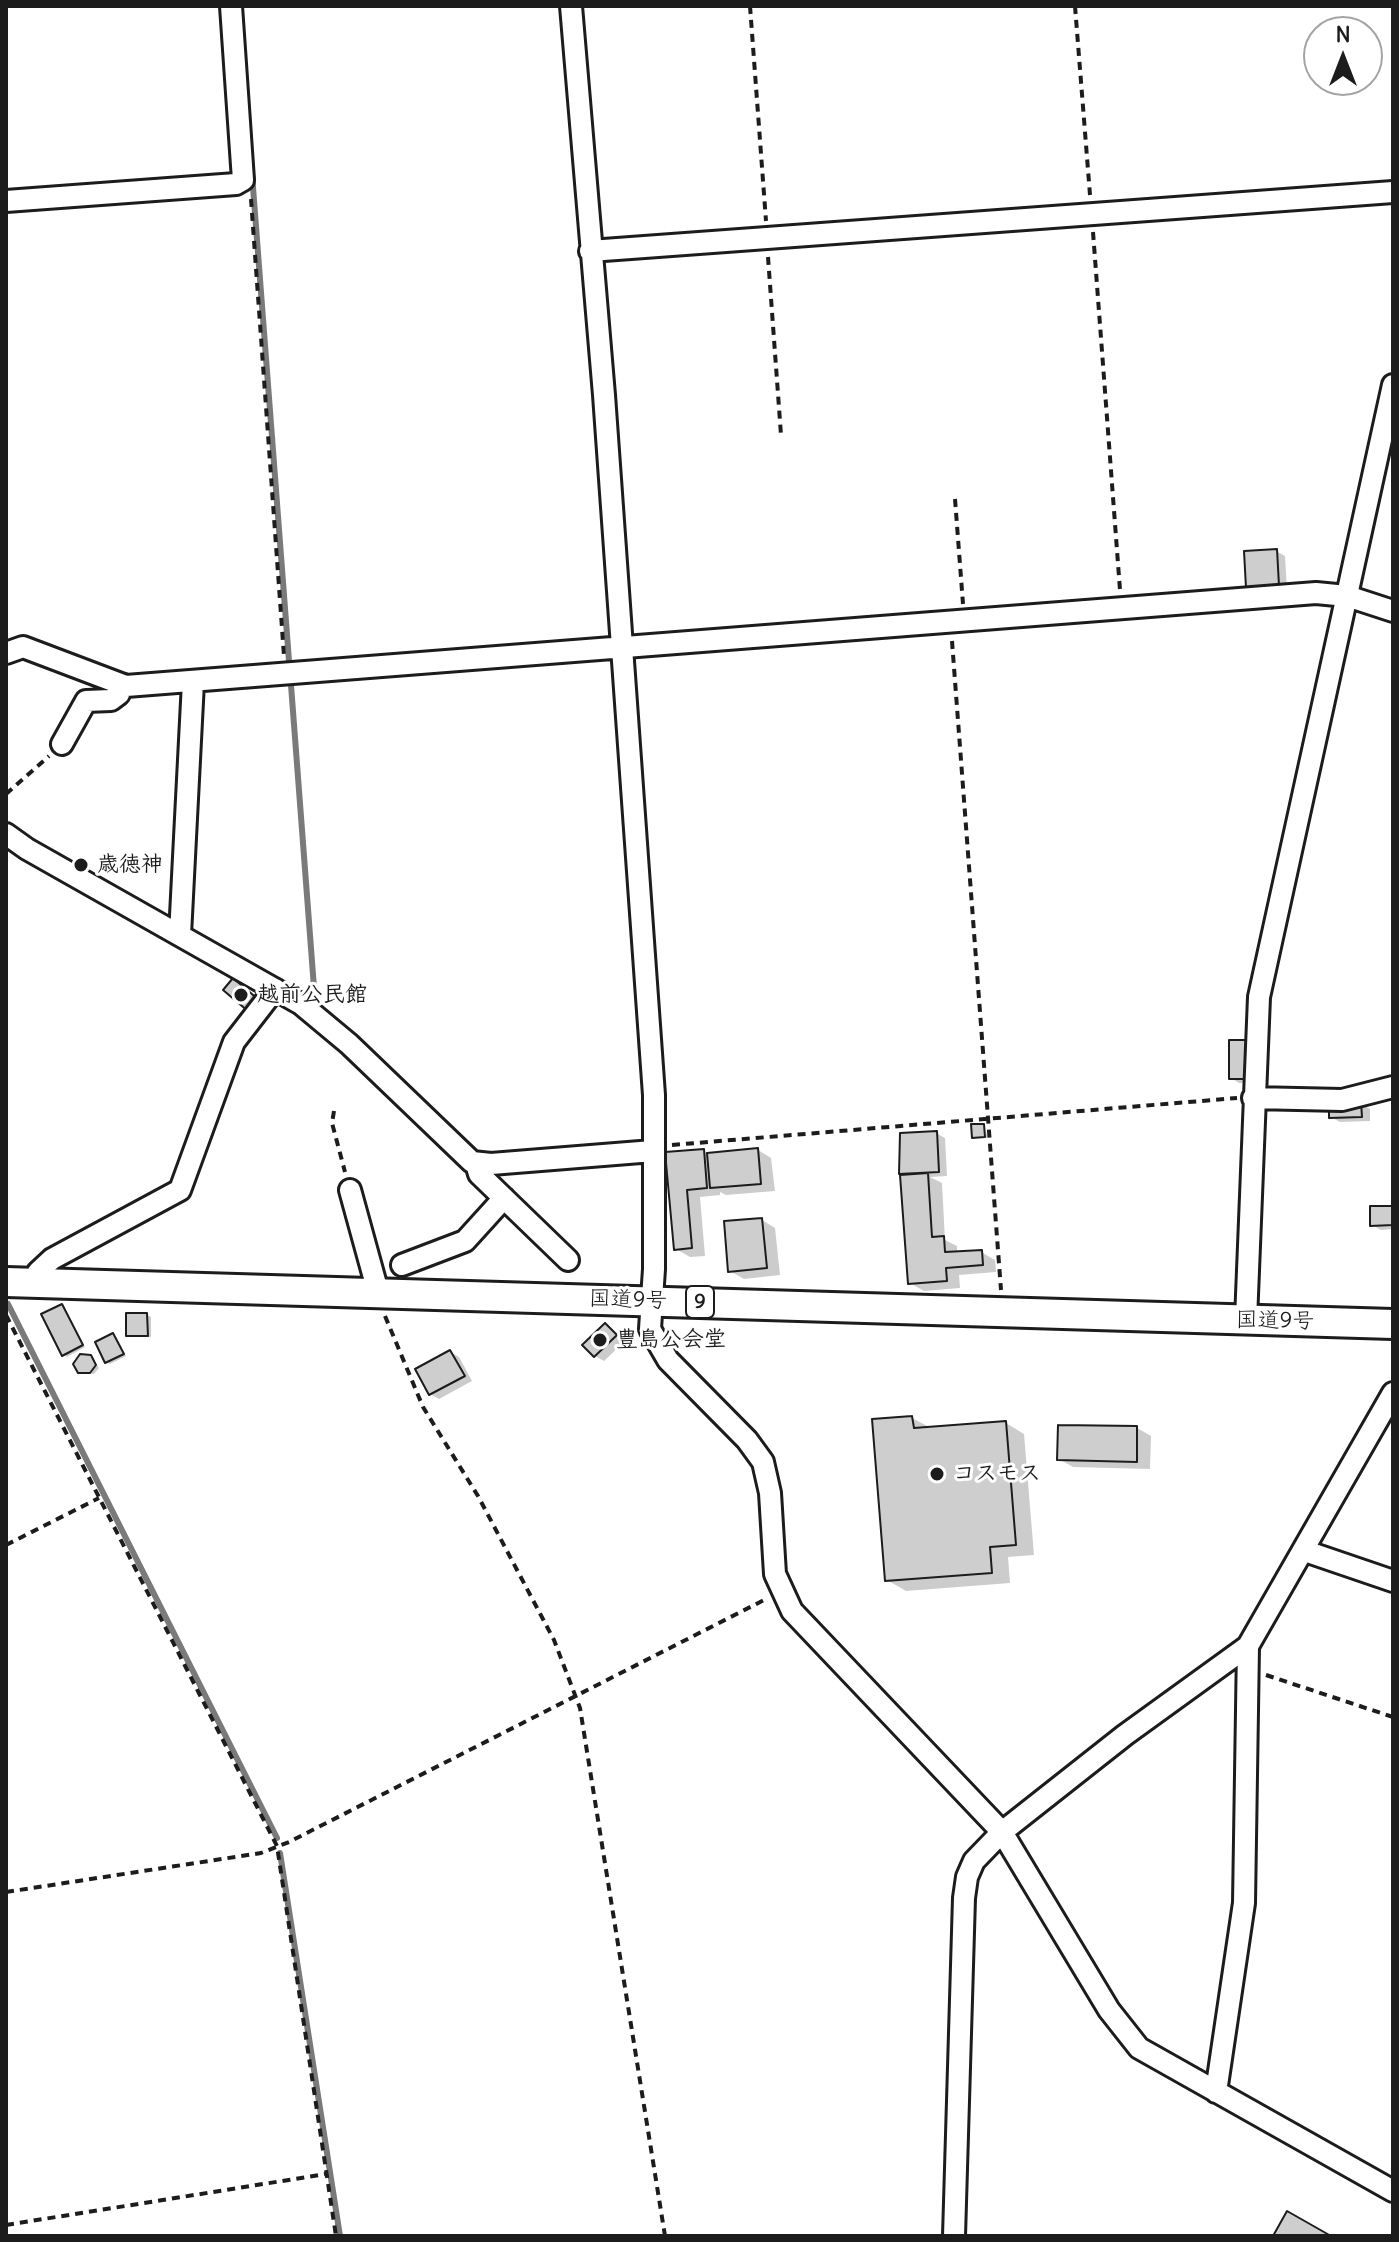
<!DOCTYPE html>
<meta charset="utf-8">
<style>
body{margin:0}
#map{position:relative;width:1399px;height:2242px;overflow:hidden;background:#fff;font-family:Delius,sans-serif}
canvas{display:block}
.frame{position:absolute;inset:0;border:8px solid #1c1c1c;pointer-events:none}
.north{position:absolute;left:1303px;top:16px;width:80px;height:80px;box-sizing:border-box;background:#fff;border:2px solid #a4a4a4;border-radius:50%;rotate:0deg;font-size:22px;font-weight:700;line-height:32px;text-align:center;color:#1c1c1c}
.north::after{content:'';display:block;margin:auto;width:28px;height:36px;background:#1c1c1c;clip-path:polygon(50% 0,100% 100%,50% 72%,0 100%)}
</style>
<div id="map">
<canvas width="1399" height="2242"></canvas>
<div class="frame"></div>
<div class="north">N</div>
</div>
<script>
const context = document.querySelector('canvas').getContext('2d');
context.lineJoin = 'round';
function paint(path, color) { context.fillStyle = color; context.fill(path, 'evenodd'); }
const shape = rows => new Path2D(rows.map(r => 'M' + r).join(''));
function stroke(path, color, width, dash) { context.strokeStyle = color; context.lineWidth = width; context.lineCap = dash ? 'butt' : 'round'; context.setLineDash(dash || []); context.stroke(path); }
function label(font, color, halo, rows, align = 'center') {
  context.font = font + ' Delius,"Klee One",sans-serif'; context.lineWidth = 6; context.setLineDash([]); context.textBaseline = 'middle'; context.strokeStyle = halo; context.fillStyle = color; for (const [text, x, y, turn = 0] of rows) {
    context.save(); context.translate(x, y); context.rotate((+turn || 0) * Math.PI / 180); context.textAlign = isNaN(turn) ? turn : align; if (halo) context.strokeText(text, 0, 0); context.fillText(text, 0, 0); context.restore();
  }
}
const shadow = shape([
 [1276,551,1285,556,1287,590,1257,592,1248,587],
 [82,860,90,866,86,873,77,868],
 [1231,1042,1257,1083,1239,1083,1231,1078],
 [1361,1104,1370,1109,1370,1121,1340,1122,1331,1117],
 [984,1126,988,1138,974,1137],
 [936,1133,945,1138,947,1176,930,1177,942,1183,945,1240,957,1246,957,1254,981,1252,995,1260,996,1272,959,1275,960,1288,924,1291,910,1283,908,1176,901,1173],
 [758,1150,771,1158,775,1191,726,1195,720,1192,720,1195,700,1197,705,1256,690,1257,676,1249,668,1154],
 [1372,1208,1393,1208,1393,1229,1381,1230,1372,1225],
 [762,1220,775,1228,780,1275,744,1279,730,1271],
 [62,1306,85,1347,67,1357,63,1354],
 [147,1315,151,1317,151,1337,128,1335],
 [605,1325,625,1341,604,1361,595,1356],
 [113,1335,126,1356,110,1364,106,1362],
 [450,1352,459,1357,472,1381,439,1399,430,1394],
 [91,1357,99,1368,94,1374,79,1372],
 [912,1418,931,1428,1006,1423,1024,1434,1034,1555,1008,1557,1010,1583,906,1591,887,1580],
 [1137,1428,1151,1436,1150,1469,1073,1467,1059,1459]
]);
const stream = shape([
 [252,174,289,661],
 [291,685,315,1001],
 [8,1304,277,1838],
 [280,1853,340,2236]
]);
const building = shape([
 [1277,549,1279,586,1246,588,1244,551,1277,549],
 [233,978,259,1000,249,1012,223,990,233,978],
 [1229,1040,1250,1040,1249,1079,1229,1079,1229,1040],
 [1329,1102,1361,1102,1362,1117,1329,1118,1329,1102],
 [971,1124,984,1124,985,1137,972,1138,971,1124],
 [937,1131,939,1172,899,1174,900,1133,937,1131],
 [758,1148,761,1184,710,1188,707,1153,758,1148],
 [704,1149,707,1188,687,1190,692,1248,674,1250,665,1152,704,1149],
 [928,1173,932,1237,944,1236,945,1252,982,1250,983,1265,946,1268,947,1281,908,1284,900,1175,928,1173],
 [1392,1194,1393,1225,1370,1226,1370,1206,1392,1206,1392,1194],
 [762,1218,767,1268,728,1272,724,1221,762,1218],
 [62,1304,83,1345,62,1356,41,1314,62,1304],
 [126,1313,147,1313,148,1336,126,1336,126,1313],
 [605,1323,617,1335,594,1357,582,1345,605,1323],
 [113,1333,124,1354,105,1363,95,1342,113,1333],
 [450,1350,465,1376,429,1395,415,1369,450,1350],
 [80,1354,91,1355,96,1365,90,1373,78,1373,73,1364,80,1354],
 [912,1416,914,1428,1006,1421,1016,1545,990,1547,992,1573,885,1581,872,1419,912,1416],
 [1058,1425,1137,1426,1137,1462,1057,1460,1058,1425],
 [1287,2211,1331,2236,1273,2236,1287,2211]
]);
const path = shape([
 [750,6,766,221],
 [1075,6,1090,195],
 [251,199,284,656],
 [1093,232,1120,590],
 [768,257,781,435],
 [955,499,963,604],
 [952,641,1001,1290],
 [6,794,49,756],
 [334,1111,332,1123,345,1172],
 [672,1145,1237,1098],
 [6,1315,277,1846,336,2236],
 [385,1316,423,1407,478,1496,554,1640,580,1708,665,2236],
 [6,1545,99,1498],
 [1266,1675,1393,1717],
 [6,1892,261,1853,289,1842,768,1598],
 [6,2225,326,2174]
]);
const minor = shape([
 [571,6,604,395,654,1095,654,1269,650,1329,668,1360,747,1440,763,1462,770,1493,775,1574,792,1611,1002,1832,1109,2010,1139,2048,1393,2191],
 [6,201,236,184,243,180,231,6],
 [590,251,1393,192],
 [6,653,23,647,126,686,1316,593,1347,596,1393,611],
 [62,744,86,701,111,700,119,694,122,685],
 [6,834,27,849,301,1004,349,1044,472,1162,491,1164,653,1151],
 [180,935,193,682],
 [1253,1098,1342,1100,1393,1087],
 [476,1164,479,1174,568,1260],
 [350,1190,378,1292],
 [402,1265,465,1241,504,1198],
 [37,1283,38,1272,52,1259,180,1190,234,1042,275,989],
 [1246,1320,1259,997,1393,385],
 [1305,1551,1393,1581],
 [1216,2092,1244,1903,1248,1646],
 [954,2236,964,1898,967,1877,974,1861,1002,1832,1125,1735,1248,1646,1393,1393]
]);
const highway = shape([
 [6,1282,1393,1324]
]);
const markers = [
 [81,865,8,"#1c1c1c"],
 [241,995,8,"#1c1c1c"],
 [600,1340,8,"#1c1c1c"],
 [937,1474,8,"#1c1c1c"]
];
const shields = [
 [700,1302,28]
];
const shieldNames = [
 ["9",700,1302]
];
const poiNames = [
 ["歳徳神",97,865],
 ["越前公民館",257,995],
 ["豊島公会堂",616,1340],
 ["コスモス",953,1474]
];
const streetNames = [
 ["国道9号",628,1300,2],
 ["国道9号",1275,1321,1]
];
paint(shadow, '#0003');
stroke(stream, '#7a7a7a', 6);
paint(building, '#cecece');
stroke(building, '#1c1c1c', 2);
stroke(minor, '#1c1c1c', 26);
stroke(highway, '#1c1c1c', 34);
stroke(path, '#1c1c1c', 4, [8, 6]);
stroke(minor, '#fff', 20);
stroke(highway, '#fff', 28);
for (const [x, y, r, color] of markers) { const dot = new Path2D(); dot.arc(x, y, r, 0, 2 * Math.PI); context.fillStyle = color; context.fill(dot); stroke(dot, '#fff', 3); }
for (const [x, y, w] of shields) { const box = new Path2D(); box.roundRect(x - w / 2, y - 16, w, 32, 6); context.fillStyle = '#fff'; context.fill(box); stroke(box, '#1c1c1c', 2); }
label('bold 20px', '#1c1c1c', null, shieldNames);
label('bold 22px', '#1c1c1c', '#fff', poiNames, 'left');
label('22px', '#1c1c1c', '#fff', streetNames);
</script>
